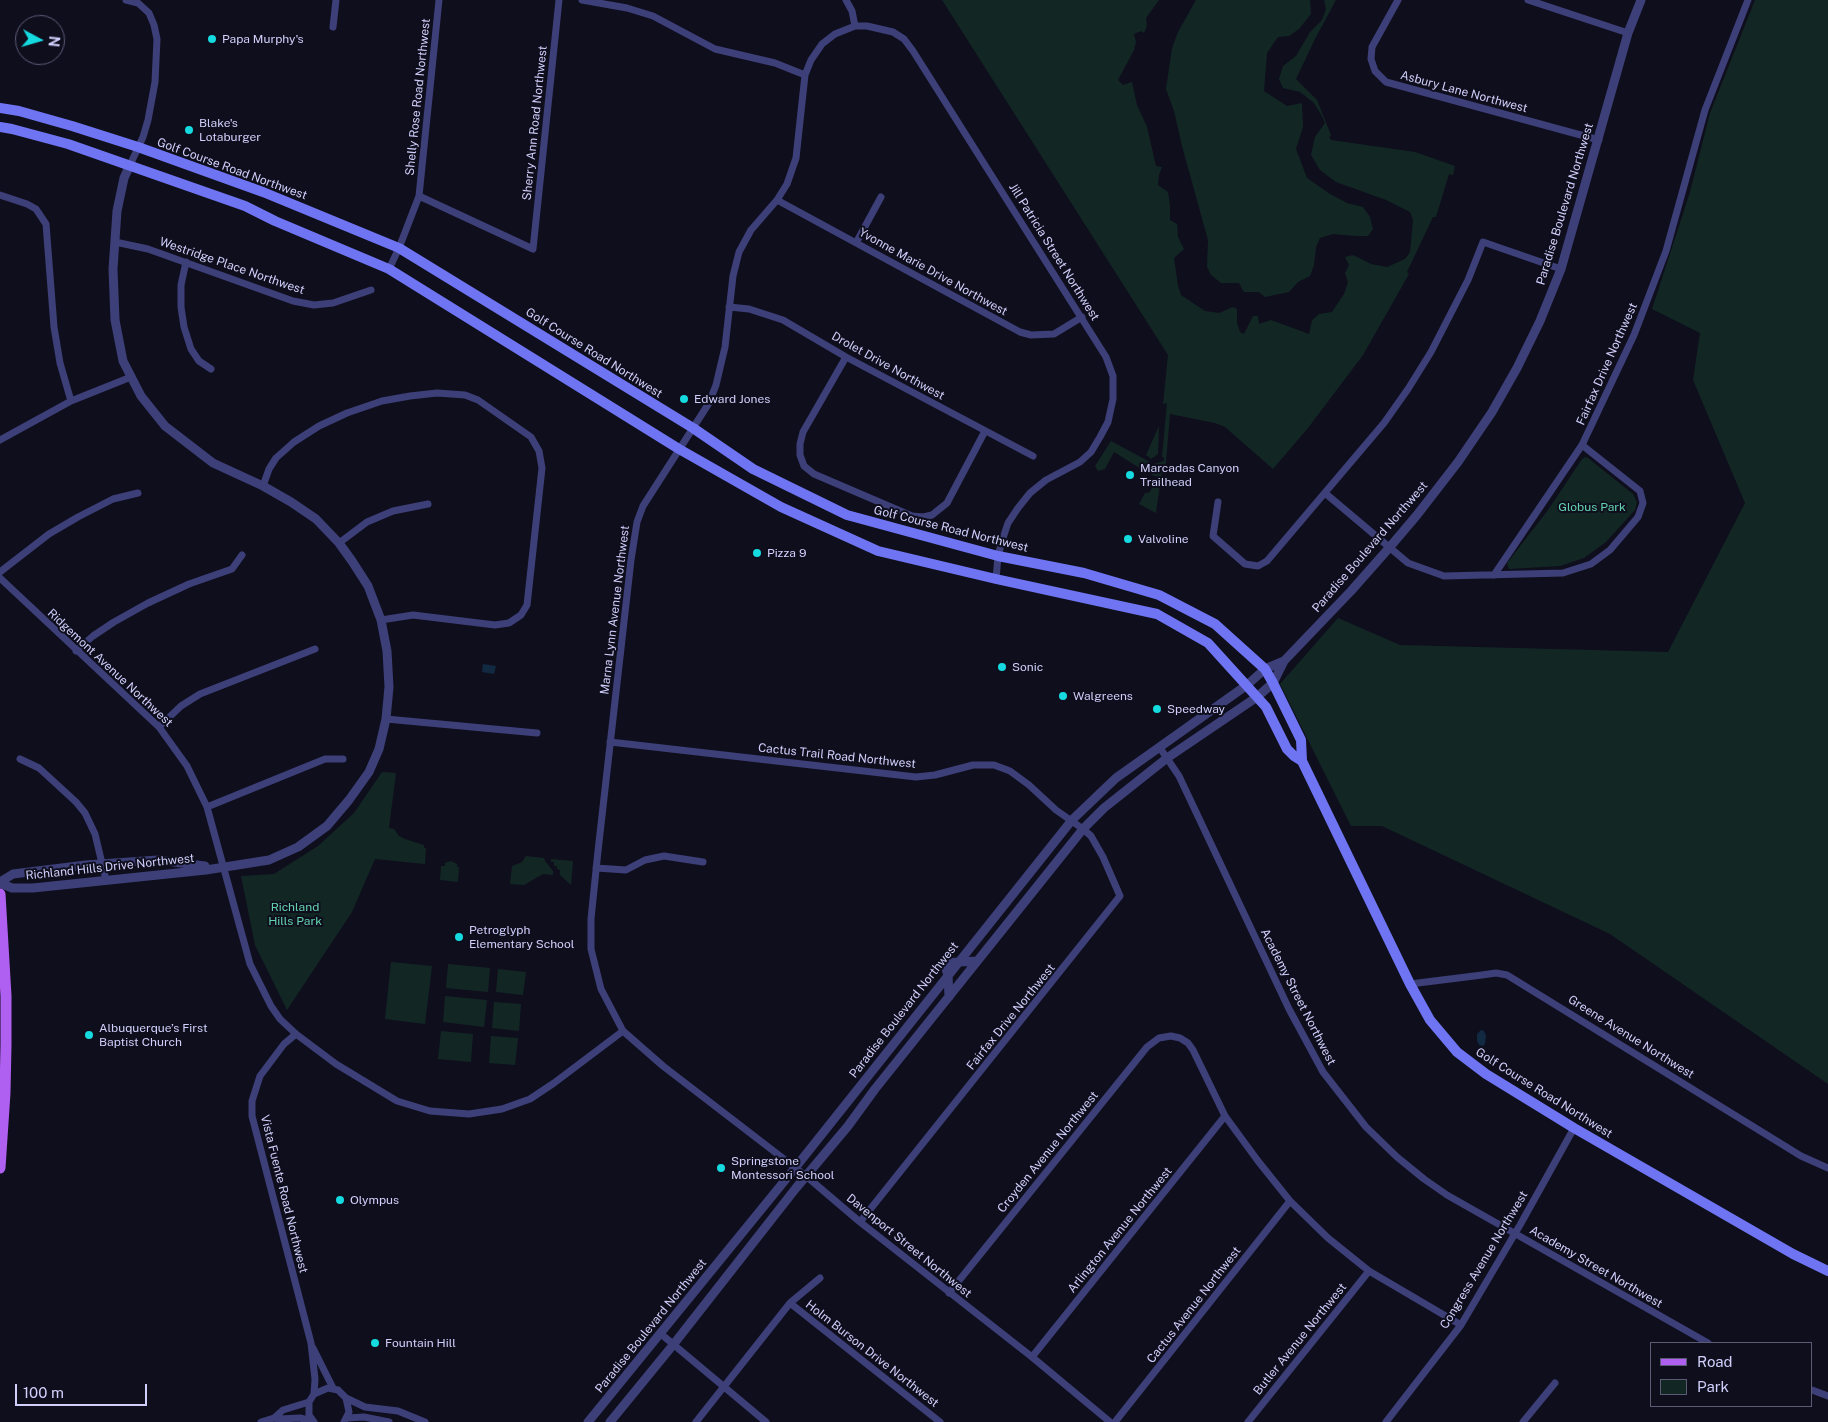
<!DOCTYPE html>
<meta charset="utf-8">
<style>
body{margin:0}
#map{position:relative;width:1828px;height:1422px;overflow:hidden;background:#0f0e1d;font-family:"Public Sans",sans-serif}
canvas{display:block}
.legend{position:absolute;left:1650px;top:1342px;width:162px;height:65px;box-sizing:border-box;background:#0f0e1d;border:1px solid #5c5b76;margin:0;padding:6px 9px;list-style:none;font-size:15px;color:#d0cffb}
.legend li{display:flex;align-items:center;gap:10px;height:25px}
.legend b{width:25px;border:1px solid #5c5b76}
.north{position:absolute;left:15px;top:15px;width:50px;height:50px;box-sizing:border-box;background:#0f0e1d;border:1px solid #5c5b76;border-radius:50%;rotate:96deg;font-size:14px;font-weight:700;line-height:20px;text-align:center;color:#d0cffb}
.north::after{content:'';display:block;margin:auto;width:18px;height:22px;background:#15dbe0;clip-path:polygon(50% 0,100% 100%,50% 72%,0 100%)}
.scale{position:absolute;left:15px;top:1384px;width:132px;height:22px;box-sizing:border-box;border:2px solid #d0cffb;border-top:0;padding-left:6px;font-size:15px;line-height:18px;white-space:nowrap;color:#d0cffb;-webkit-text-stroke:4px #0f0e1d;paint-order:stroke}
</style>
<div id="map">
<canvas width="1828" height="1422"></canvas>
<ul class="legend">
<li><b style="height:6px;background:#b060f0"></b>Road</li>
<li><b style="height:14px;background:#122724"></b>Park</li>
</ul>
<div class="north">N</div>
<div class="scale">100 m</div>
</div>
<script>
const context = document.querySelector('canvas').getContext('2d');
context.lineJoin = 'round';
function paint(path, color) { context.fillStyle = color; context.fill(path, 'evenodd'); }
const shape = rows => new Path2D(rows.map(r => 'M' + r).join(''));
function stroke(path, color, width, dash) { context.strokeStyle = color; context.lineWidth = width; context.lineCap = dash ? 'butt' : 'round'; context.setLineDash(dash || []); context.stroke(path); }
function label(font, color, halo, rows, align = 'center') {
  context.font = font + ' "Public Sans",sans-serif'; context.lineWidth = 4; context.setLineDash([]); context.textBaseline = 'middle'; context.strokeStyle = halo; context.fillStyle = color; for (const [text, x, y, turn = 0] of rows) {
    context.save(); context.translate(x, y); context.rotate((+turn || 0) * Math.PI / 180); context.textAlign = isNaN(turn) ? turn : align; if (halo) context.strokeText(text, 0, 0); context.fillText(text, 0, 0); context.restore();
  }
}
const green = shape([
 [942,0,1159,0,1146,18,1147,26,1144,33,1141,31,1134,34,1136,42,1134,50,1118,80,1123,85,1132,82,1137,105,1147,127,1156,166,1162,167,1159,175,1158,185,1168,192,1170,205,1170,220,1177,224,1178,237,1184,249,1174,258,1178,286,1181,295,1205,311,1219,313,1233,307,1237,309,1237,323,1240,332,1244,334,1253,316,1258,316,1259,324,1271,320,1309,334,1312,320,1319,314,1332,312,1344,294,1348,282,1345,273,1349,265,1345,257,1353,255,1371,264,1387,267,1405,259,1410,252,1413,220,1410,212,1386,200,1336,182,1320,170,1311,155,1315,137,1325,123,1322,116,1314,103,1300,92,1283,88,1279,79,1283,66,1296,56,1310,32,1322,20,1326,9,1324,0,1336,0,1315,39,1296,79,1317,100,1331,135,1329,137,1331,140,1415,152,1455,166,1453,175,1449,174,1436,217,1433,217,1407,272,1409,274,1363,355,1308,428,1273,469,1225,427,1215,423,1170,414,1166,462,1161,476,1156,513,1139,504,1145,493,1149,493,1152,488,1151,486,1158,477,1152,475,1154,464,1164,461,1164,458,1162,457,1167,403,1163,404,1168,355],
 [1196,0,1310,0,1311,14,1299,29,1289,36,1278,37,1267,53,1264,91,1287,106,1302,103,1303,127,1296,149,1307,178,1330,194,1347,203,1363,207,1370,217,1373,229,1368,236,1356,236,1333,234,1320,238,1316,247,1314,265,1310,276,1298,282,1289,292,1265,297,1259,292,1244,292,1239,283,1221,283,1211,275,1207,267,1208,240,1182,146,1174,111,1166,89,1172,48,1178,32],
 [1755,0,1828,0,1828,1084,1610,934,1382,826,1351,826,1280,684,1338,618,1400,645,1668,652,1745,503,1693,380,1700,333,1652,309,1690,192,1710,113],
 [1159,426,1158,454,1151,459,1146,455],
 [1111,441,1150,462,1146,472,1114,452,1105,469,1098,471,1095,466],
 [1585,457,1588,458,1633,494,1637,502,1635,510,1606,542,1584,558,1560,566,1509,569,1507,563,1548,510,1582,459],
 [382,772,396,773,389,828,394,829,399,836,405,839,424,845,424,848,426,848,425,864,375,859,352,912,287,1010,255,945,241,876,274,874,318,846,354,813],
 [526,856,544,858,545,861,553,871,553,875,543,874,524,885,510,884,512,866,522,862],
 [551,859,573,861,571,885,560,875,560,870,557,869,557,866,554,866,554,862,551,862],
 [451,861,457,864,457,867,459,867,458,882,440,880,441,866,445,866,445,863],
 [391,962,432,966,425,1024,385,1019],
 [448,964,490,968,488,992,446,988],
 [498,969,526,972,523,995,496,992],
 [445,996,487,1000,484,1027,443,1022],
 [494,1002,521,1004,519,1031,492,1028],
 [441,1031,473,1034,471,1062,438,1059],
 [491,1036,518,1038,515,1065,489,1063]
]);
const water = shape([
 [483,664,496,666,494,674,482,672],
 [1481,1030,1484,1031,1486,1036,1485,1044,1483,1046,1479,1045,1477,1041,1477,1034]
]);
const minor = shape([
 [126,0,138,3,149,13,154,25,157,39,155,82,148,120,143,137,130,165],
 [582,0,627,8,653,16,715,49,775,63,805,75],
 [846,0,852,11,855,26],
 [1398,0,1372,47,1371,59,1375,71,1386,82,1599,140],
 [1528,0,1628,33],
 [333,27,336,0],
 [0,195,27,204,36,209,46,224,54,327,60,363,71,401],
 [419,196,533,249,559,0],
 [777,200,1020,332,1031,335,1054,334,1082,317],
 [115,242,148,249,293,301,314,305,333,303,371,290],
 [856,243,881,197],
 [186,262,181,285,181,307,184,327,191,349,199,361,211,369],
 [389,269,399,248,419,196,439,0],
 [729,307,749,309,783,320,846,357,1033,456],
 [846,357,803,432,800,444,800,455,804,466,814,474,912,516,923,517,932,515,947,503,985,431],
 [0,440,71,401,131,377],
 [263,486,269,469,276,458,294,442,319,426,347,413,382,401,410,396,437,393,465,395,478,400,531,437,539,451,542,468,527,605,521,615,509,623,495,625,413,615,381,620],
 [1325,493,1408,563,1444,576,1563,573,1591,564,1610,550,1638,517,1643,503,1640,491,1582,445],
 [1218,502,1213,536,1245,564,1258,566,1267,561,1384,423,1408,389,1431,352,1468,280,1483,242,1561,269],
 [339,543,367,522,393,511,428,504],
 [0,572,49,534,78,517,113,499,138,493],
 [1494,575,1582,445,1634,335,1666,251,1705,110,1748,0],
 [0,578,159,727,187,766,207,807,250,964,271,1006,280,1019,296,1034,336,1064,397,1101,430,1111,469,1114,502,1109,530,1099,554,1083,623,1031],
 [996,579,998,556,1003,538,1008,523,1018,508,1030,493,1046,480,1080,462,1091,452,1100,437,1108,422,1113,399,1113,376,1106,357,913,51,904,39,893,32,867,26,855,26,835,34,822,44,811,60,805,75,796,158,787,184,777,200,751,230,739,252,733,276,725,347,716,385,709,403,643,506,637,522,631,560,598,851,591,919,591,949,601,989,623,1031,663,1066,806,1176,860,1222,1032,1357,1110,1422],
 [76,651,93,636,114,622,148,603,189,584,232,569,242,555],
 [386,719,537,733],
 [159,727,181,706,200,694,315,649],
 [610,742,916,777,935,775,973,765,994,765,1010,771,1029,785,1056,810,1083,829,1091,836,1103,857,1120,896,860,1222],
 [1160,748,1179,776,1289,1009,1323,1072,1366,1127,1397,1157,1424,1179,1447,1195,1708,1343],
 [20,759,39,768,76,802,85,813,95,834,106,880],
 [207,807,325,759,343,759],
 [596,868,626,870,645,860,664,856,703,862],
 [1410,984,1482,975,1496,973,1507,975,1801,1156,1828,1168],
 [296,1034,284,1044,260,1076,252,1101,252,1116,311,1343,315,1379,314,1394],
 [949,1293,1147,1047,1159,1038,1171,1036,1180,1038,1188,1043,1193,1050,1225,1116,1258,1161,1290,1201,1328,1238,1369,1271,1461,1325],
 [790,1303,940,1422],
 [661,1334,766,1422],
 [313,1348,333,1388],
 [1032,1357,1225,1116],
 [1812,1390,1828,1396],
 [346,1398,365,1407,398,1411,425,1422],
 [309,1402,283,1410,274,1418,279,1419,300,1418,312,1421],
 [347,1418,364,1417,389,1422],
 [261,1422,274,1418],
 [314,1422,309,1415,309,1402,314,1394,328,1388,338,1390,346,1398,349,1412,344,1422],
 [696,1422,790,1303,820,1278],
 [1115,1422,1290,1201],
 [1248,1422,1369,1271],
 [1386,1422,1461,1325,1520,1225,1574,1128],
 [1523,1422,1555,1383]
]);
const tertiary = shape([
 [0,882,13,874,86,865,158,860,205,866],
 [0,883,12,888,33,888,206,870,269,860,298,847,327,826,349,800,369,772,379,749,386,719,389,687,387,651,381,620,368,586,352,561,339,543,316,519,291,502,263,486,213,463,165,426,141,396,123,361,115,320,113,269,117,211,124,178,130,165],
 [949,997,948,975,944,963,977,961],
 [588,1422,795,1168,1072,820,1116,778,1247,685,1265,669,1284,661],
 [610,1422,673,1345,796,1188,848,1126,875,1089,1083,829,1104,808,1167,758,1257,697,1273,683,1284,661,1351,591,1389,548,1417,515,1458,462,1492,412,1517,368,1540,321,1561,269,1628,33,1641,0]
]);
const secondary = shape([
 [0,108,19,111,72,126,138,147,263,192,399,248,693,428,753,469,847,515,998,556,1084,573,1159,595,1215,624,1265,669,1273,683,1301,740,1302,761,1410,984,1430,1020,1457,1052,1486,1074,1574,1128,1793,1254,1828,1271],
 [0,127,12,129,68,144,245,206,275,221,389,269,679,449,781,507,878,551,996,579,1157,614,1208,643,1266,707,1287,749,1294,756,1302,761]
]);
const primary = shape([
 [0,894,6,996,6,1045,5,1093,0,1168]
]);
const markers = [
 [212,39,5,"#15dbe0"],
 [189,130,5,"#15dbe0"],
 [684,399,5,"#15dbe0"],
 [1130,475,5,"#15dbe0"],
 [1128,539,5,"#15dbe0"],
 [757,553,5,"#15dbe0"],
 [1002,667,5,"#15dbe0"],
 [1063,696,5,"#15dbe0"],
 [1157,709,5,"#15dbe0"],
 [459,937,5,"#15dbe0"],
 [89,1035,5,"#15dbe0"],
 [721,1168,5,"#15dbe0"],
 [340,1200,5,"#15dbe0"],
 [375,1343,5,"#15dbe0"]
];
const poiNames = [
 ["Papa Murphy's",222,39],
 ["Blake's",199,123],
 ["Lotaburger",199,137],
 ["Edward Jones",694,399],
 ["Marcadas Canyon",1140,468],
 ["Trailhead",1140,482],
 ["Valvoline",1138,539],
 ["Pizza 9",767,553],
 ["Sonic",1012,667],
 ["Walgreens",1073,696],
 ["Speedway",1167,709],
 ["Petroglyph",469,930],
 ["Elementary School",469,944],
 ["Albuquerque’s First",99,1028],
 ["Baptist Church",99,1042],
 ["Springstone",731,1161],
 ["Montessori School",731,1175],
 ["Olympus",350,1200],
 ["Fountain Hill",385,1343]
];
const streetNames = [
 ["Asbury Lane Northwest",1464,92,15],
 ["Shelly Rose Road Northwest",418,97,-84],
 ["Sherry Ann Road Northwest",535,123,-84],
 ["Golf Course Road Northwest",232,169,20],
 ["Paradise Boulevard Northwest",1565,204,-73],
 ["Jill Patricia Street Northwest",1054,252,58],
 ["Westridge Place Northwest",232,266,19],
 ["Yvonne Marie Drive Northwest",933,272,29],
 ["Golf Course Road Northwest",594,353,32],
 ["Fairfax Drive Northwest",1607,364,-66],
 ["Drolet Drive Northwest",888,366,29],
 ["Golf Course Road Northwest",951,529,14],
 ["Paradise Boulevard Northwest",1370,547,-49],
 ["Marna Lynn Avenue Northwest",615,610,-83],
 ["Ridgemont Avenue Northwest",110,668,43],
 ["Cactus Trail Road Northwest",837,756,6],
 ["Richland Hills Drive Northwest",110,867,-6],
 ["Academy Street Northwest",1298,997,63],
 ["Paradise Boulevard Northwest",904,1010,-52],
 ["Fairfax Drive Northwest",1011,1017,-51],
 ["Greene Avenue Northwest",1631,1037,32],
 ["Golf Course Road Northwest",1544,1093,32],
 ["Croyden Avenue Northwest",1048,1152,-51],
 ["Vista Fuente Road Northwest",284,1194,76],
 ["Arlington Avenue Northwest",1120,1230,-51],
 ["Davenport Street Northwest",909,1246,39],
 ["Congress Avenue Northwest",1484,1260,-59],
 ["Academy Street Northwest",1596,1267,30],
 ["Cactus Avenue Northwest",1194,1305,-52],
 ["Paradise Boulevard Northwest",651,1326,-51],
 ["Butler Avenue Northwest",1300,1339,-51],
 ["Holm Burson Drive Northwest",872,1354,38]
];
const parkNames = [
 ["Globus Park",1592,507],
 ["Richland",295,907],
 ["Hills Park",295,921]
];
paint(green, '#122724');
paint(water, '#122942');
stroke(minor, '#3d3f78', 7);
stroke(tertiary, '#3d3f78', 9);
stroke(secondary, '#6f75f2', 10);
stroke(primary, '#b060f0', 11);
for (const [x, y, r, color] of markers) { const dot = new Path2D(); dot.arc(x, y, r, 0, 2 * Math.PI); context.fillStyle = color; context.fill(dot); stroke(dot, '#0f0e1d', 2); }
label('12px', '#d0cffb', '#0f0e1d', poiNames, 'left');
label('12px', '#d0cffb', '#0f0e1d', streetNames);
label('12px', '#62d3ae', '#0f0e1d', parkNames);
</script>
